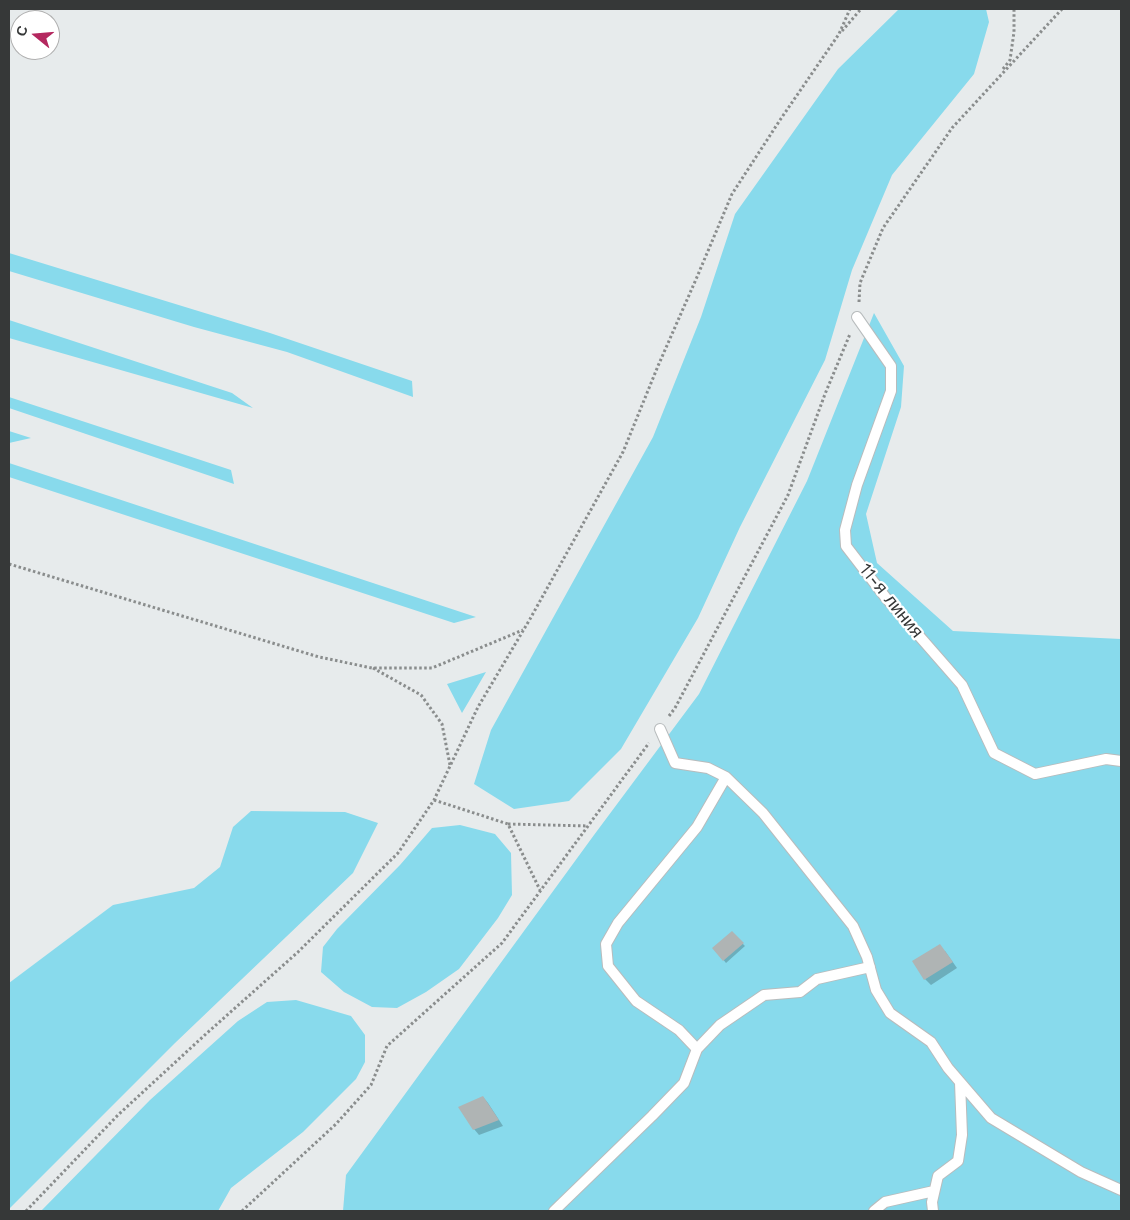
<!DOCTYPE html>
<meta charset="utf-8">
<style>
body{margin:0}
#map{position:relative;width:1130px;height:1220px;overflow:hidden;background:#e7ebec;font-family:"Work Sans",sans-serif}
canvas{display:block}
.frame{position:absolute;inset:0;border:10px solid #363838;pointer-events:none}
.north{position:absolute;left:10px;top:10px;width:50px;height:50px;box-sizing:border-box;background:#fff;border:1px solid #afafaf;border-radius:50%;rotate:287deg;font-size:14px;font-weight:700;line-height:20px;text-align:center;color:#363838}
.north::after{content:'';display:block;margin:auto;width:18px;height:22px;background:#b4285f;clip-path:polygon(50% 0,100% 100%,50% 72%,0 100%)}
</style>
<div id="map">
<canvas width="1130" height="1220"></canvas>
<div class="frame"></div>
<div class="north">С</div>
</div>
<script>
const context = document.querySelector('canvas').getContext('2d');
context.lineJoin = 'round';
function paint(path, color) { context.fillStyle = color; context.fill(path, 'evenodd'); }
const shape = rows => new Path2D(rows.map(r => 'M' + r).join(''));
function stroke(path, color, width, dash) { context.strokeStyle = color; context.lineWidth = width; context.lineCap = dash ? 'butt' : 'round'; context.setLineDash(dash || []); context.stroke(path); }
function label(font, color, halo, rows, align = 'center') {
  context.font = font + ' "Work Sans",sans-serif'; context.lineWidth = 4.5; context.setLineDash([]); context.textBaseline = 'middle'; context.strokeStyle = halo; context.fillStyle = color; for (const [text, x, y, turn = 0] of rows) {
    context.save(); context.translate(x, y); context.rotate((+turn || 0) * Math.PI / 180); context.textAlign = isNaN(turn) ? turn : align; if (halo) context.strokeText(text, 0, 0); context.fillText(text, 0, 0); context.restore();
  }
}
const green = shape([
 [899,9,986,9,989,22,974,74,892,175,852,270,825,360,740,527,698,618,621,749,569,801,514,809,474,784,491,730,653,437,701,317,735,214,838,69],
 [9,253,270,333,412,381,413,397,287,352,194,327,9,271],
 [874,313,904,366,901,407,866,514,877,563,953,631,1121,639,1121,1211,343,1211,346,1175,594,835,699,694,807,481],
 [9,320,232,393,253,408,9,338],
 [9,397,231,470,234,484,9,408],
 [9,431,31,438,9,443],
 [9,463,476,617,454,623,9,477],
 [486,672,462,713,447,684],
 [251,811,345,812,378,823,353,873,175,1043,9,1209,9,983,113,905,194,888,220,867,233,827],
 [460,825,495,834,511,853,512,895,498,918,459,969,426,992,397,1008,372,1007,344,992,321,972,323,947,337,929,400,865,432,828],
 [296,1000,351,1016,365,1035,365,1062,356,1079,303,1132,231,1188,218,1211,41,1211,150,1100,238,1021,267,1002]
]);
const shadow = shape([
 [732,933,745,946,726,963,714,948],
 [945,951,957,968,931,985,925,979],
 [483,1097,488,1103,503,1126,479,1135,474,1129]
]);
const building = shape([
 [732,931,744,943,723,961,712,948],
 [940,944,953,962,924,980,912,961],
 [483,1096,499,1120,473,1130,458,1107]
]);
const path = shape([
 [842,31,861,9],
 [1003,69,1010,60,1014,32,1014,9],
 [859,302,860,283,883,228,952,128,1062,9],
 [9,564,319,657,372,668,432,668,523,630],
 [373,668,421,695,442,724,450,765],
 [669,716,675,708,788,495,825,394,850,334],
 [434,800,508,824,540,890],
 [508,824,588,826],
 [26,1211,118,1115,207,1033,298,952,398,853,434,800,478,707,530,619,623,452,658,366,697,277,732,194,780,120,839,34,850,9],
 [242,1211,336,1124,371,1085,387,1046,502,943,649,743]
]);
const service = shape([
 [857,317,891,366,891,391,857,485,845,530,846,546,886,598,962,685,994,753,1035,774,1106,759,1121,761],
 [660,729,675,763,708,768,726,777,763,813,853,926,867,957,876,990,890,1013,931,1042,948,1068,991,1118,1081,1172,1121,1190],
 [697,1049,720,1025,764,995,800,992,817,979,870,967],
 [554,1211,652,1116,684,1083,697,1049,679,1030,636,1001,608,966,606,944,618,923,697,827,726,777],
 [874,1211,885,1202,934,1191],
 [933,1211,932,1202,938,1176,958,1161,962,1135,960,1082]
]);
const streetNames = [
 ["11-я линия",891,601,51]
];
paint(green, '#88daec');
paint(shadow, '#0003');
paint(building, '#afb4b4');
stroke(service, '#b8bcbd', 12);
stroke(path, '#8a8d8d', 3, [2.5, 2.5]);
stroke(service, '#fff', 10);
label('18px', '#363838', '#fff', streetNames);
</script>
